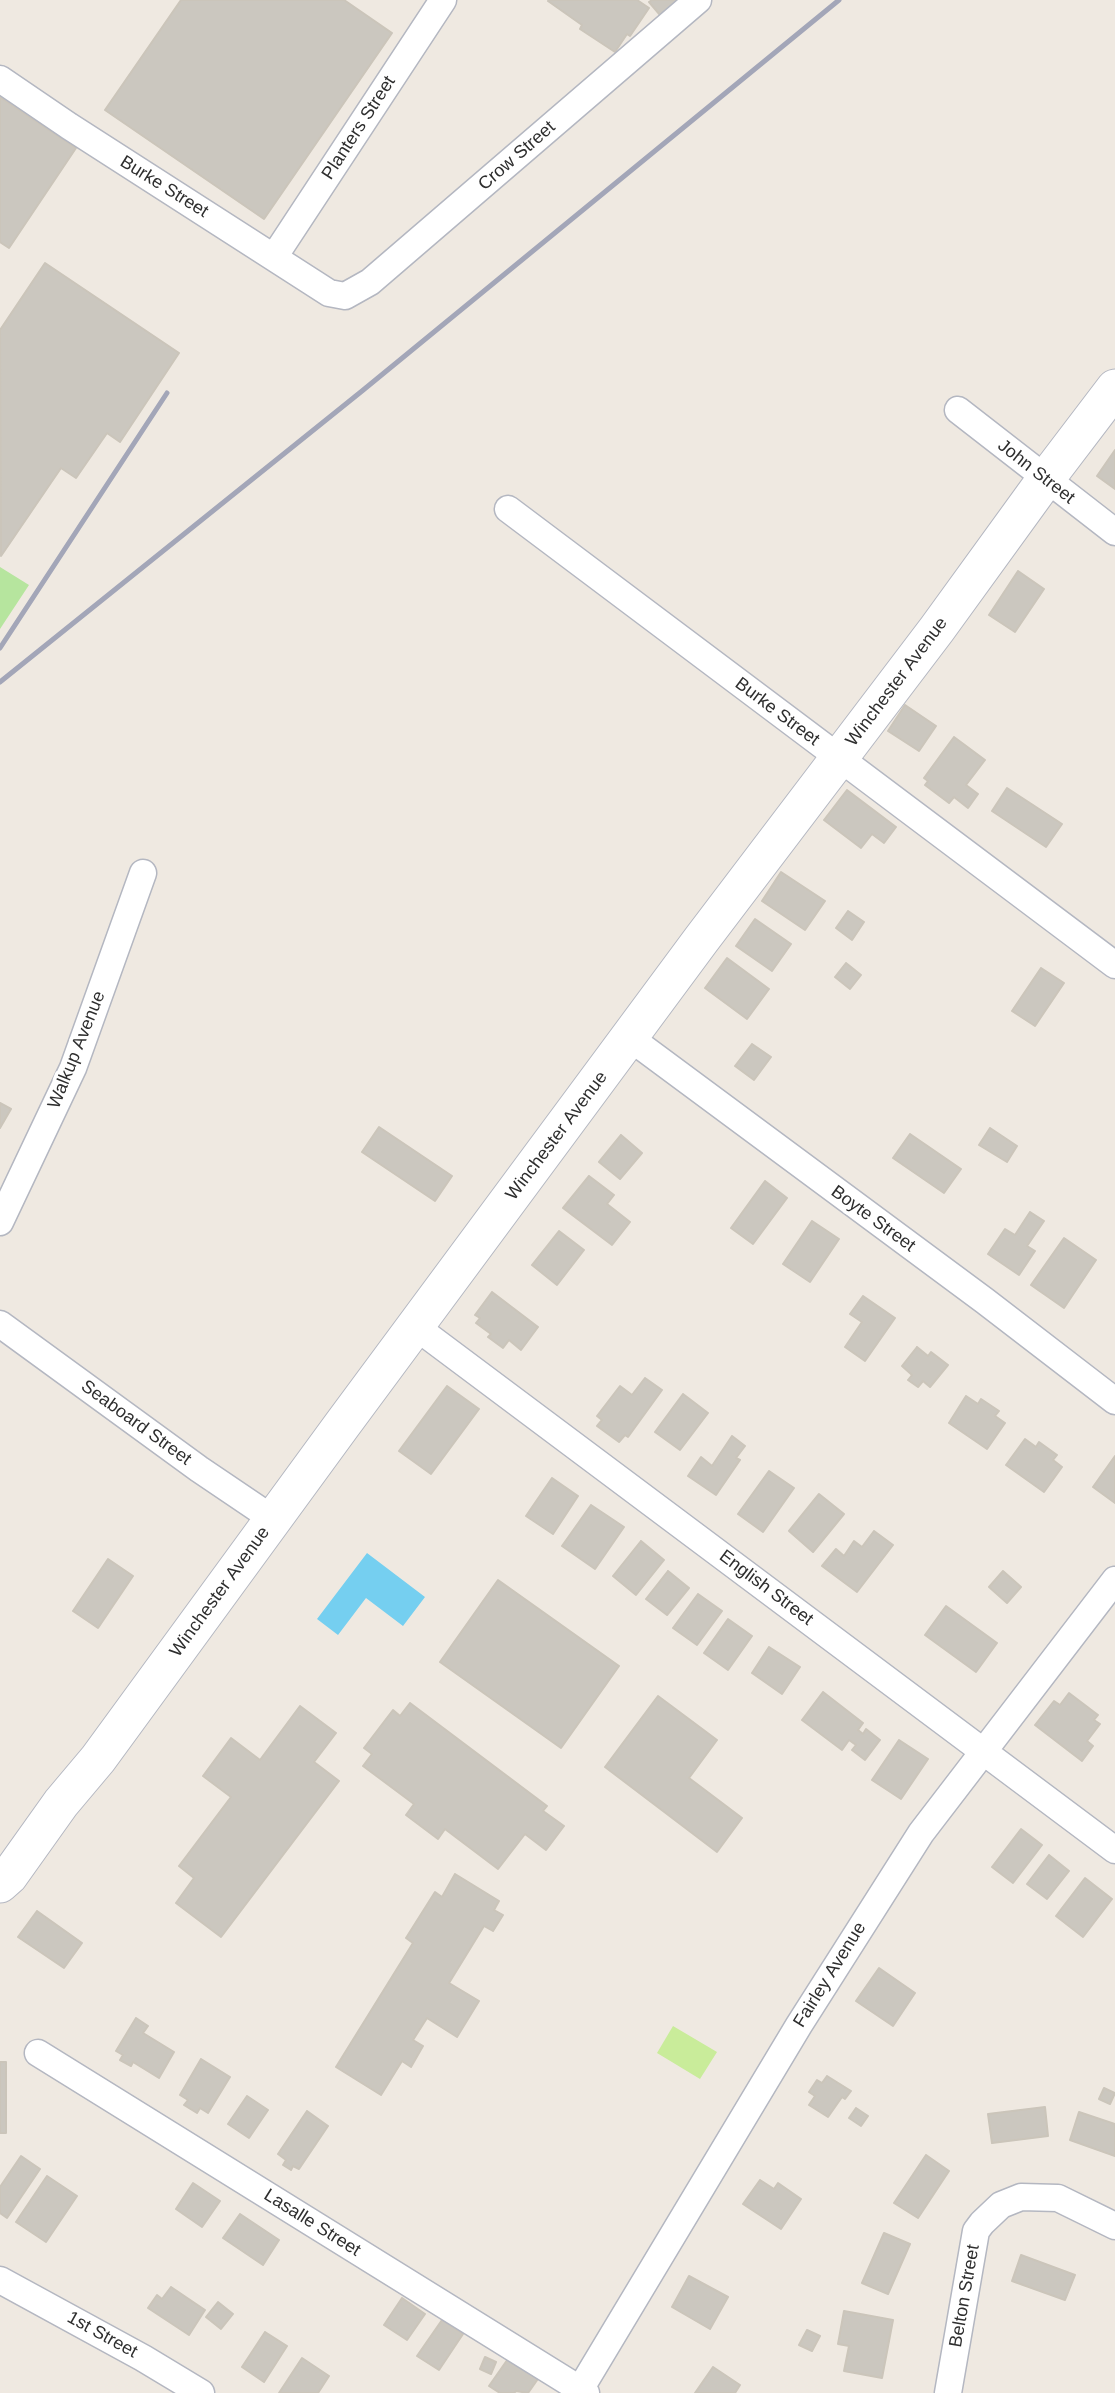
<!DOCTYPE html>
<style>
body{margin:0}
canvas{display:block;background:#efe9e1}
</style>
<canvas width="1115" height="2393"></canvas>
<script>
const context = document.querySelector('canvas').getContext('2d');
context.lineJoin = 'round';
function paint(path, color) { context.fillStyle = color; context.fill(path, 'evenodd'); }
const shape = rows => new Path2D(rows.map(r => 'M' + r).join(''));
function stroke(path, color, width, dash) { context.strokeStyle = color; context.lineWidth = width; context.lineCap = dash ? 'butt' : 'round'; context.setLineDash(dash || []); context.stroke(path); }
function label(font, color, halo, rows, align = 'center') {
  context.font = font + ' Arial,sans-serif'; context.lineWidth = 7; context.setLineDash([]); context.textBaseline = 'middle'; context.strokeStyle = halo; context.fillStyle = color; for (const [text, x, y, turn = 0] of rows) {
    context.save(); context.translate(x, y); context.rotate((+turn || 0) * Math.PI / 180); context.textAlign = isNaN(turn) ? turn : align; if (halo) context.strokeText(text, 0, 0); context.fillText(text, 0, 0); context.restore();
  }
}
const green = shape([
 [0,567,29,585,0,629]
]);
const pitch = shape([
 [673,2026,717,2052,700,2079,657,2053]
]);
const water = shape([
 [367,1553,425,1597,403,1626,366,1598,338,1635,317,1619]
]);
const building = shape([
 [181,0,344,0,392,33,264,219,105,110,181,0],
 [549,0,637,0,649,8,630,36,627,34,615,52,580,29,582,25,548,1,549,0],
 [652,0,678,0,660,15,649,2,652,0],
 [0,97,76,148,9,248,0,242,0,97],
 [45,263,179,353,120,442,107,433,76,478,61,468,1,556,0,330,45,263],
 [1115,450,1115,489,1097,476,1115,450],
 [1018,571,1044,589,1015,632,989,615,1018,571],
 [905,705,936,726,919,751,888,731,905,705],
 [954,737,985,760,966,785,978,794,968,808,954,797,949,803,925,785,928,781,924,778,954,737],
 [1007,788,1062,824,1046,847,992,811,1007,788],
 [847,790,896,827,884,843,872,834,861,848,824,820,847,790],
 [781,872,825,901,805,930,762,901,781,872],
 [848,911,864,922,852,940,836,928,848,911],
 [755,919,791,944,772,971,736,946,755,919],
 [727,958,769,989,747,1019,705,988,727,958],
 [846,963,861,975,850,989,835,977,846,963],
 [1041,968,1064,983,1035,1026,1012,1011,1041,968],
 [752,1044,771,1057,754,1080,735,1066,752,1044],
 [0,1103,11,1109,0,1128,0,1103],
 [379,1127,452,1176,435,1201,362,1152,379,1127],
 [990,1128,1017,1146,1007,1162,979,1145,990,1128],
 [910,1134,961,1169,944,1193,893,1158,910,1134],
 [621,1135,642,1153,620,1179,599,1162,621,1135],
 [589,1176,614,1195,607,1204,630,1222,612,1245,563,1208,589,1176],
 [765,1181,787,1198,753,1244,731,1228,765,1181],
 [1030,1212,1044,1221,1027,1246,1035,1251,1019,1275,988,1254,1005,1229,1015,1235,1030,1212],
 [812,1221,839,1239,810,1282,783,1264,812,1221],
 [559,1231,584,1250,557,1285,532,1265,559,1231],
 [1064,1238,1096,1260,1064,1308,1031,1285,1064,1238],
 [492,1292,538,1327,521,1350,509,1340,503,1348,488,1337,491,1334,476,1323,480,1318,475,1315,492,1292],
 [863,1296,895,1318,865,1361,845,1347,862,1322,850,1314,863,1296],
 [917,1347,928,1356,931,1352,948,1365,930,1387,923,1381,918,1387,908,1380,912,1375,902,1366,917,1347],
 [645,1378,662,1390,628,1437,625,1435,619,1442,597,1426,602,1420,597,1416,620,1386,632,1395,645,1378],
 [447,1386,479,1409,431,1474,399,1451,447,1386],
 [683,1394,708,1413,680,1450,655,1432,683,1394],
 [966,1396,978,1404,981,1399,999,1411,995,1416,1005,1423,987,1449,949,1423,966,1396],
 [732,1436,745,1446,736,1458,740,1460,716,1495,688,1476,701,1457,712,1466,732,1436],
 [1025,1439,1036,1447,1039,1442,1057,1455,1053,1460,1062,1467,1044,1492,1006,1465,1025,1439],
 [1115,1456,1115,1503,1093,1487,1115,1456],
 [769,1471,794,1488,763,1532,738,1514,769,1471],
 [552,1478,578,1496,553,1534,526,1516,552,1478],
 [819,1494,844,1514,813,1552,789,1531,819,1494],
 [591,1505,624,1527,595,1569,562,1546,591,1505],
 [874,1531,893,1545,857,1592,822,1566,836,1549,844,1556,854,1541,862,1547,874,1531],
 [641,1541,664,1560,636,1595,613,1576,641,1541],
 [108,1559,133,1576,98,1628,73,1611,108,1559],
 [668,1571,689,1588,667,1615,646,1599,668,1571],
 [1003,1571,1021,1587,1007,1603,989,1587,1003,1571],
 [498,1580,619,1666,561,1748,440,1662,498,1580],
 [698,1594,722,1611,697,1645,673,1628,698,1594],
 [946,1606,997,1643,976,1672,925,1635,946,1606],
 [728,1619,752,1636,728,1670,704,1653,728,1619],
 [769,1647,800,1667,782,1694,752,1673,769,1647],
 [823,1692,863,1723,858,1730,863,1734,866,1729,880,1740,865,1760,852,1750,856,1745,849,1740,842,1750,802,1720,823,1692],
 [1069,1693,1098,1715,1094,1720,1100,1724,1087,1741,1093,1746,1082,1761,1035,1725,1054,1701,1060,1705,1069,1693],
 [658,1696,717,1740,689,1778,742,1818,717,1852,605,1767,658,1696],
 [410,1703,547,1806,543,1811,564,1826,546,1850,525,1834,498,1869,445,1829,438,1839,406,1815,414,1804,363,1766,372,1754,364,1748,393,1710,400,1716,410,1703],
 [300,1706,336,1733,314,1762,339,1781,221,1937,176,1903,194,1878,179,1866,231,1797,203,1776,231,1738,260,1760,300,1706],
 [899,1740,928,1759,901,1799,872,1780,899,1740],
 [1021,1829,1042,1845,1013,1883,992,1867,1021,1829],
 [1049,1855,1069,1871,1047,1899,1027,1884,1049,1855],
 [455,1874,499,1901,494,1910,503,1915,493,1931,484,1926,449,1983,479,2001,457,2037,427,2018,413,2040,423,2046,411,2067,402,2061,381,2095,336,2067,413,1943,406,1938,435,1892,442,1897,455,1874],
 [1085,1878,1112,1899,1083,1937,1056,1916,1085,1878],
 [37,1911,82,1943,64,1968,18,1937,37,1911],
 [879,1968,915,1993,893,2026,856,2001,879,1968],
 [136,2018,148,2026,143,2033,174,2052,159,2078,133,2062,131,2066,120,2060,123,2055,116,2051,136,2018],
 [201,2059,230,2077,208,2113,200,2108,197,2113,184,2105,188,2100,180,2095,201,2059],
 [0,2062,6,2062,6,2133,0,2133,0,2062],
 [827,2076,851,2091,845,2099,842,2097,828,2117,809,2105,815,2096,809,2092,817,2080,822,2083,827,2076],
 [1104,2088,1115,2093,1110,2104,1099,2099,1104,2088],
 [247,2096,268,2110,249,2138,228,2124,247,2096],
 [1045,2107,1048,2136,992,2143,988,2114,1045,2107],
 [856,2108,868,2116,861,2126,849,2118,856,2108],
 [307,2111,328,2126,299,2169,293,2166,291,2170,283,2165,286,2160,278,2154,307,2111],
 [1079,2112,1115,2124,1115,2156,1070,2140,1079,2112],
 [926,2155,949,2171,918,2218,894,2203,926,2155],
 [21,2156,40,2169,7,2218,0,2213,0,2187,21,2156],
 [47,2176,77,2196,46,2242,16,2222,47,2176],
 [760,2180,774,2189,778,2183,801,2199,781,2229,743,2204,760,2180],
 [193,2183,220,2201,202,2227,176,2209,193,2183],
 [240,2214,279,2240,263,2265,223,2238,240,2214],
 [884,2233,910,2244,888,2294,862,2283,884,2233],
 [1021,2255,1075,2275,1065,2300,1012,2281,1021,2255],
 [689,2276,728,2297,710,2329,672,2307,689,2276],
 [171,2287,205,2310,189,2335,148,2308,157,2295,162,2299,171,2287],
 [402,2298,425,2314,407,2340,384,2325,402,2298],
 [218,2302,233,2314,221,2329,206,2317,218,2302],
 [844,2311,893,2320,882,2378,844,2371,849,2346,838,2344,844,2311],
 [442,2320,463,2334,439,2370,417,2356,442,2320],
 [807,2330,820,2336,812,2351,799,2345,807,2330],
 [265,2332,287,2346,264,2382,242,2367,265,2332],
 [510,2356,540,2376,528,2393,516,2391,514,2393,500,2393,489,2386,510,2356],
 [485,2357,496,2362,491,2374,480,2369,485,2357],
 [302,2358,329,2376,318,2393,279,2393,302,2358],
 [713,2367,740,2385,735,2393,695,2393,713,2367]
]);
const street = shape([
 [0,79,69,126,329,293,345,296,370,282,698,0],
 [274,257,443,0],
 [958,410,1115,532],
 [508,509,1115,965],
 [630,1038,985,1301,1115,1401],
 [0,1222,73,1068,143,873],
 [0,1324,199,1469,273,1519],
 [416,1327,1115,1850],
 [38,2053,586,2393],
 [0,2280,143,2358,201,2393],
 [578,2393,799,2025,921,1833,1115,1580],
 [948,2393,976,2231,982,2223,1001,2205,1021,2197,1058,2198,1115,2226]
]);
const secondary = shape([
 [0,1884,9,1876,61,1803,98,1759,342,1425,701,940,937,629,1045,480,1115,388]
]);
const rail = shape([
 [0,648,167,393],
 [0,682,362,391,839,0]
]);
const streetNames = [
 ["Planters Street",359,128,-57],
 ["Crow Street",517,156,-41],
 ["Burke Street",164,187,32],
 ["John Street",1036,472,38],
 ["Winchester Avenue",897,682,-53],
 ["Burke Street",777,712,37],
 ["Walkup Avenue",77,1050,-68],
 ["Winchester Avenue",557,1136,-53],
 ["Boyte Street",873,1219,36],
 ["Seaboard Street",136,1423,36],
 ["English Street",766,1588,37],
 ["Winchester Avenue",220,1592,-54],
 ["Fairley Avenue",830,1975,-58],
 ["Lasalle Street",312,2223,32],
 ["Belton Street",965,2296,-80],
 ["1st Street",102,2335,29]
];
paint(green, '#b6e59e');
paint(pitch, '#c9ec9a');
paint(water, '#75cff0');
paint(building, '#cbc7bf');
stroke(building, '#cbc5ba', 2);
stroke(street, '#b4b7c1', 29);
stroke(secondary, '#b4b7c1', 39);
stroke(street, '#fff', 26);
stroke(secondary, '#fff', 37);
stroke(rail, '#a3a6b8', 5);
label('18px', '#2e2e2e', '#fff', streetNames);
</script>
